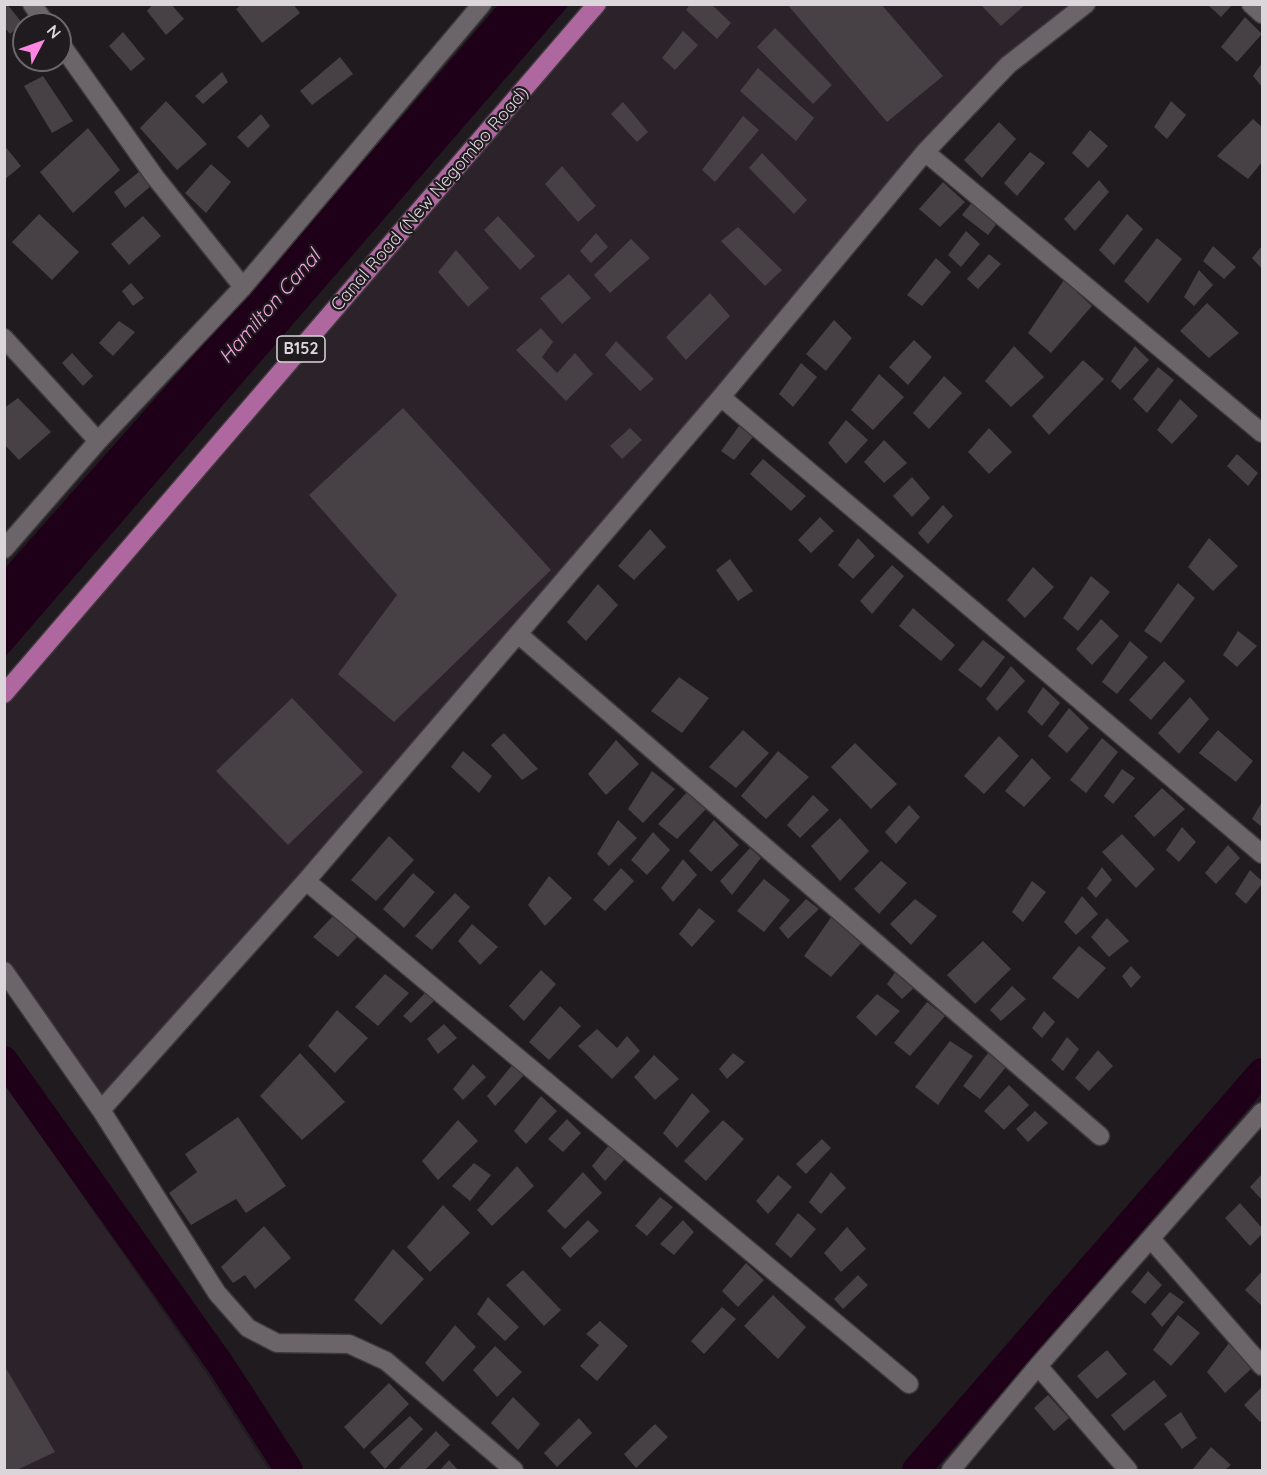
<!DOCTYPE html>
<style>
body{margin:0}
#map{position:relative;width:1267px;height:1475px;overflow:hidden;background:#201b1f;font-family:Quicksand,sans-serif}
canvas{display:block}
.frame{position:absolute;inset:0;border:6px solid #dad6d9;pointer-events:none}
.north{position:absolute;left:12px;top:12px;width:60px;height:60px;box-sizing:border-box;background:#201b1f;border:2px solid #6a6669;border-radius:50%;rotate:49deg;font-size:16px;font-weight:700;line-height:24px;text-align:center;color:#dad6d9}
.north::after{content:'';display:block;margin:auto;width:21px;height:27px;background:#fd86e3;clip-path:polygon(50% 0,100% 100%,50% 72%,0 100%)}
</style>
<div id="map">
<canvas width="1267" height="1475"></canvas>
<div class="frame"></div>
<div class="north">N</div>
</div>
<script>
const context = document.querySelector('canvas').getContext('2d');
context.lineJoin = 'round';
function paint(path, color) { context.fillStyle = color; context.fill(path, 'evenodd'); }
const shape = rows => new Path2D(rows.map(r => 'M' + r).join(''));
function stroke(path, color, width, dash) { context.strokeStyle = color; context.lineWidth = width; context.lineCap = dash ? 'butt' : 'round'; context.setLineDash(dash || []); context.stroke(path); }
function label(font, color, halo, rows, align = 'center') {
  context.font = font + ' Quicksand,sans-serif'; context.lineWidth = 4.5; context.setLineDash([]); context.textBaseline = 'middle'; context.strokeStyle = halo; context.fillStyle = color; for (const [text, x, y, turn = 0] of rows) {
    context.save(); context.translate(x, y); context.rotate((+turn || 0) * Math.PI / 180); context.textAlign = isNaN(turn) ? turn : align; if (halo) context.strokeText(text, 0, 0); context.fillText(text, 0, 0); context.restore();
  }
}
const built = shape([
 [604,5,1072,5,920,148,301,877,93,1109,5,982,4,702],
 [4,1083,209,1377,269,1470,5,1470]
]);
const water = shape([
 [498,5,569,5,5,657,5,568,292,244]
]);
const canal = shape([
 [4,1060,221,1365,289,1470],
 [916,1470,1262,1072]
]);
const building = shape([
 [4,4,7,4,23,24,10,34,4,27],
 [153,4,171,4,184,19,166,35,147,11],
 [242,4,293,4,300,13,262,43,236,9],
 [690,4,711,4,731,23,717,39,686,10],
 [787,4,881,4,943,76,887,122],
 [980,4,1026,4,1001,26],
 [1207,4,1233,4,1221,17],
 [1245,17,1262,34,1237,62,1221,47],
 [775,28,832,85,813,104,757,47],
 [683,31,698,45,675,70,662,58],
 [123,32,145,59,131,71,109,46],
 [340,57,353,74,312,105,300,91],
 [1262,63,1262,87,1253,76],
 [758,68,814,118,796,141,740,91],
 [222,72,228,82,203,104,195,96],
 [43,76,73,121,52,133,24,86],
 [166,101,207,144,177,170,140,128],
 [1171,101,1186,115,1167,139,1154,127],
 [623,102,648,132,637,142,611,114],
 [261,114,270,126,248,148,237,137],
 [743,116,759,130,715,182,702,170],
 [1253,119,1262,127,1262,162,1248,179,1217,156],
 [999,122,1016,139,982,178,964,160],
 [88,128,120,170,73,213,40,172],
 [1090,130,1108,146,1088,168,1072,153],
 [4,145,21,166,4,180],
 [1030,152,1045,163,1017,196,1004,183],
 [762,153,807,200,794,214,749,168],
 [211,164,231,182,206,213,185,193],
 [562,166,596,206,578,222,545,184],
 [140,171,151,186,125,208,114,192],
 [1099,180,1109,192,1075,231,1064,219],
 [943,182,965,202,940,227,919,209],
 [973,201,998,222,988,235,962,215],
 [39,214,79,252,52,280,12,242],
 [1127,214,1143,229,1114,265,1099,250],
 [143,216,161,236,129,265,111,244],
 [498,216,535,256,520,270,484,230],
 [738,227,782,270,765,286,721,241],
 [966,231,980,244,961,267,948,255],
 [596,233,608,247,591,263,580,251],
 [1157,238,1182,259,1148,303,1124,281],
 [631,239,650,258,610,293,594,275],
 [1213,246,1236,267,1224,279,1203,261],
 [1262,246,1262,269,1252,258],
 [456,250,489,288,468,307,438,272],
 [989,254,1001,264,978,289,967,279],
 [936,258,951,272,922,306,907,295],
 [1199,270,1213,285,1194,306,1184,297],
 [569,274,591,298,562,324,540,298],
 [1064,280,1092,306,1051,353,1028,333],
 [131,283,144,298,133,306,122,291],
 [710,293,730,316,686,360,666,337],
 [1207,303,1239,333,1209,358,1180,331],
 [834,320,852,338,826,371,806,354],
 [119,321,135,332,113,356,99,343],
 [541,328,553,342,542,357,557,373,575,353,593,374,566,401,516,350],
 [914,340,932,357,908,385,889,367],
 [616,341,654,379,640,391,605,355],
 [1014,346,1044,377,1011,407,985,381],
 [1135,346,1149,360,1120,390,1111,381],
 [72,353,93,376,83,386,62,363],
 [1083,360,1104,379,1049,435,1032,416],
 [801,363,817,377,793,407,779,394],
 [1158,367,1174,380,1147,413,1133,399],
 [879,374,904,397,873,430,851,410],
 [944,376,962,393,929,429,913,413],
 [18,398,51,432,19,460,4,444,4,408],
 [1180,399,1198,416,1172,444,1157,430],
 [403,408,551,570,394,722,338,674,397,595,309,495],
 [846,420,868,440,846,464,828,443],
 [739,426,753,437,734,460,721,451],
 [630,428,642,440,622,459,610,446],
 [989,428,1012,452,989,474,968,452],
 [884,440,907,463,884,483,864,462],
 [1237,454,1258,473,1248,486,1227,466],
 [763,459,806,496,791,511,750,474],
 [912,477,930,498,912,517,893,496],
 [943,505,953,516,928,544,918,533],
 [820,517,834,531,811,553,798,540],
 [650,529,666,547,634,580,618,566],
 [858,538,875,556,853,579,838,565],
 [1209,538,1238,566,1213,591,1188,567],
 [730,559,753,591,738,601,716,570],
 [892,565,904,576,872,614,860,601],
 [1033,567,1054,587,1025,618,1007,600],
 [1091,576,1110,592,1078,631,1063,618],
 [1178,583,1195,598,1161,643,1144,631],
 [598,584,618,605,586,641,567,622],
 [913,608,955,645,941,661,899,626],
 [1101,619,1119,636,1092,665,1076,649],
 [1238,631,1257,646,1237,667,1223,655],
 [983,640,1005,657,981,688,958,670],
 [1130,641,1148,657,1117,694,1102,682],
 [1164,661,1185,681,1151,720,1129,700],
 [1011,666,1025,681,997,711,986,699],
 [679,677,709,698,682,733,651,711],
 [1043,687,1060,703,1042,726,1027,712],
 [1190,697,1209,719,1179,754,1158,733],
 [292,698,363,772,288,845,216,771],
 [1069,708,1089,728,1067,753,1048,736],
 [743,730,769,753,736,788,709,767],
 [1218,730,1253,761,1236,782,1199,753],
 [504,733,538,769,522,780,491,745],
 [999,736,1019,756,984,794,964,776],
 [1102,738,1118,752,1086,793,1070,780],
 [616,740,639,764,606,795,588,774],
 [855,743,897,784,871,809,831,767],
 [463,751,492,776,479,793,451,767],
 [778,751,809,777,766,819,741,796],
 [1032,758,1051,778,1024,807,1005,791],
 [1122,769,1135,778,1113,804,1104,796],
 [652,771,675,789,643,823,628,809],
 [1162,788,1185,809,1154,837,1134,816],
 [687,792,706,809,677,839,658,824],
 [813,795,829,810,800,838,787,825],
 [1262,802,1262,827,1252,819],
 [909,805,920,817,896,844,885,832],
 [840,818,869,851,840,881,811,846],
 [618,820,637,838,609,866,597,854],
 [714,820,739,845,711,872,689,851],
 [1182,827,1196,842,1179,862,1166,850],
 [653,832,670,850,647,875,631,860],
 [1122,834,1155,869,1136,888,1102,852],
 [389,836,414,860,376,901,351,880],
 [1228,845,1240,858,1216,884,1205,873],
 [750,848,761,858,732,895,720,881],
 [683,859,697,875,673,902,661,888],
 [881,861,907,883,879,914,854,889],
 [1102,867,1112,880,1096,898,1087,888],
 [621,868,634,881,605,911,593,900],
 [1250,870,1262,881,1262,884,1246,904,1235,894],
 [413,873,435,892,404,928,383,909],
 [549,876,572,898,545,926,528,905],
 [764,879,790,900,764,932,737,911],
 [1032,881,1046,892,1023,922,1012,912],
 [455,893,470,907,432,950,415,936],
 [1082,896,1098,914,1076,935,1064,922],
 [806,899,819,909,788,939,779,928],
 [915,899,937,916,911,945,890,924],
 [699,908,715,921,692,947,679,934],
 [333,916,357,937,338,957,313,937],
 [832,916,864,940,831,977,804,956],
 [1107,918,1129,941,1109,957,1091,937],
 [472,924,498,947,480,965,458,941],
 [983,941,1011,969,975,1004,947,975],
 [1079,946,1106,968,1078,999,1052,978],
 [1131,966,1141,977,1131,988,1122,976],
 [541,970,556,984,524,1021,509,1006],
 [896,971,916,986,902,999,887,984],
 [385,974,409,993,378,1026,355,1007],
 [1012,986,1026,999,1001,1021,990,1010],
 [426,992,434,1001,411,1023,403,1016],
 [877,994,900,1011,876,1036,856,1017],
 [927,1002,945,1016,910,1056,894,1043],
 [560,1006,581,1026,549,1060,529,1042],
 [337,1010,368,1038,335,1073,308,1046],
 [1044,1011,1055,1022,1042,1038,1032,1028],
 [444,1024,457,1038,438,1054,427,1039],
 [597,1029,617,1048,627,1036,640,1051,612,1079,578,1046],
 [1067,1037,1079,1049,1063,1071,1051,1060],
 [950,1041,973,1056,938,1105,915,1087],
 [1098,1050,1113,1066,1089,1091,1075,1078],
 [300,1053,345,1102,302,1140,260,1096],
 [733,1053,745,1062,727,1079,719,1069],
 [988,1053,1006,1067,980,1099,963,1086],
 [654,1055,679,1079,655,1100,634,1077],
 [473,1064,486,1077,463,1100,453,1089],
 [513,1064,525,1074,495,1106,487,1096],
 [1009,1085,1029,1105,1004,1130,984,1111],
 [692,1093,710,1111,677,1148,663,1133],
 [541,1096,557,1111,526,1144,514,1131],
 [1035,1111,1048,1123,1028,1142,1016,1129],
 [238,1117,286,1186,246,1213,236,1199,191,1225,169,1193,197,1172,185,1154],
 [567,1119,581,1133,563,1152,548,1139],
 [458,1120,478,1141,438,1180,422,1161],
 [723,1120,744,1139,706,1181,684,1161],
 [822,1139,831,1148,806,1174,796,1164],
 [609,1145,625,1159,605,1181,592,1166],
 [474,1163,491,1175,470,1201,452,1186],
 [517,1166,534,1186,492,1226,477,1210],
 [583,1172,602,1193,565,1229,547,1211],
 [831,1172,846,1188,821,1214,809,1202],
 [1262,1174,1262,1200,1250,1187],
 [778,1175,792,1187,768,1214,756,1201],
 [660,1197,673,1207,647,1236,635,1226],
 [1240,1203,1262,1228,1262,1234,1250,1246,1225,1218],
 [443,1205,470,1233,430,1272,407,1247],
 [798,1213,816,1229,791,1258,775,1244],
 [588,1220,599,1231,570,1258,561,1248],
 [683,1220,694,1232,674,1255,660,1244],
 [264,1226,291,1258,255,1289,245,1275,233,1283,221,1267],
 [847,1227,866,1249,841,1272,824,1253],
 [393,1249,424,1279,381,1325,354,1300],
 [746,1263,764,1280,738,1307,722,1291],
 [523,1270,561,1310,544,1326,506,1285],
 [1148,1271,1162,1285,1145,1304,1131,1292],
 [1262,1271,1262,1306,1245,1290],
 [858,1275,868,1285,843,1309,834,1299],
 [1170,1292,1184,1302,1162,1327,1151,1314],
 [773,1295,806,1327,778,1359,744,1326],
 [488,1297,519,1327,505,1341,477,1314],
 [722,1307,736,1319,704,1354,691,1341],
 [1178,1315,1200,1333,1171,1366,1153,1350],
 [600,1321,628,1346,597,1381,580,1366,599,1345,586,1334],
 [455,1325,476,1347,443,1382,425,1363],
 [1229,1343,1251,1369,1225,1393,1207,1372],
 [495,1346,522,1372,497,1397,473,1370],
 [1107,1350,1127,1374,1097,1399,1077,1376],
 [4,1365,55,1452,17,1470,4,1470],
 [1154,1380,1167,1396,1124,1431,1111,1415],
 [389,1383,409,1404,364,1449,344,1427],
 [1262,1387,1262,1420,1260,1422,1244,1405],
 [1048,1395,1069,1418,1054,1431,1034,1408],
 [513,1397,540,1424,518,1450,491,1423],
 [1181,1412,1197,1438,1182,1449,1164,1424],
 [410,1416,423,1429,385,1469,370,1452],
 [579,1418,592,1433,557,1467,544,1453],
 [655,1424,668,1437,636,1468,624,1454],
 [436,1431,450,1445,425,1470,398,1470],
 [1211,1447,1231,1465,1225,1470,1192,1470],
 [449,1460,458,1470,440,1470]
]);
const street = shape([
 [32,4,46,24],
 [1251,4,1262,14],
 [60,43,155,177,243,287],
 [925,152,1262,433],
 [4,338,98,441,243,287,482,4],
 [721,397,1262,854],
 [4,549,98,441],
 [518,634,1100,1136],
 [306,881,909,1384],
 [4,971,101,1110,217,1293,248,1328,277,1343,349,1344,386,1361,514,1470],
 [101,1110,306,881,721,397,925,152,1008,65,1086,4],
 [1151,1239,1262,1366],
 [1038,1366,1128,1470],
 [951,1470,1038,1366,1262,1112]
]);
const primary = shape([
 [4,694,597,4]
]);
const shields = [
 [301,349,48]
];
const shieldNames = [
 ["B152",301,349]
];
const streetNames = [
 ["Canal Road (New Negombo Road)",430,199,-49]
];
const waterNames = [
 ["Hamilton Canal",270,307,-49]
];
paint(built, '#2c2229');
paint(water, '#1f0019');
stroke(canal, '#1f0019', 28);
paint(building, '#474145');
stroke(street, '#3c383b', 21);
stroke(primary, '#3c383b', 21);
stroke(street, '#6b6469', 18);
stroke(primary, '#ae679f', 18);
for (const [x, y, w] of shields) { const box = new Path2D(); box.roundRect(x - w / 2, y - 13, w, 26, 4.5); context.fillStyle = '#201b1f'; context.fill(box); stroke(box, '#dad6d9', 1.5); }
label('bold 16px', '#dad6d9', null, shieldNames);
label('18px', '#dad6d9', '#201b1f', streetNames);
label('italic 20px', '#f7a3e2', '#201b1f', waterNames);
</script>
